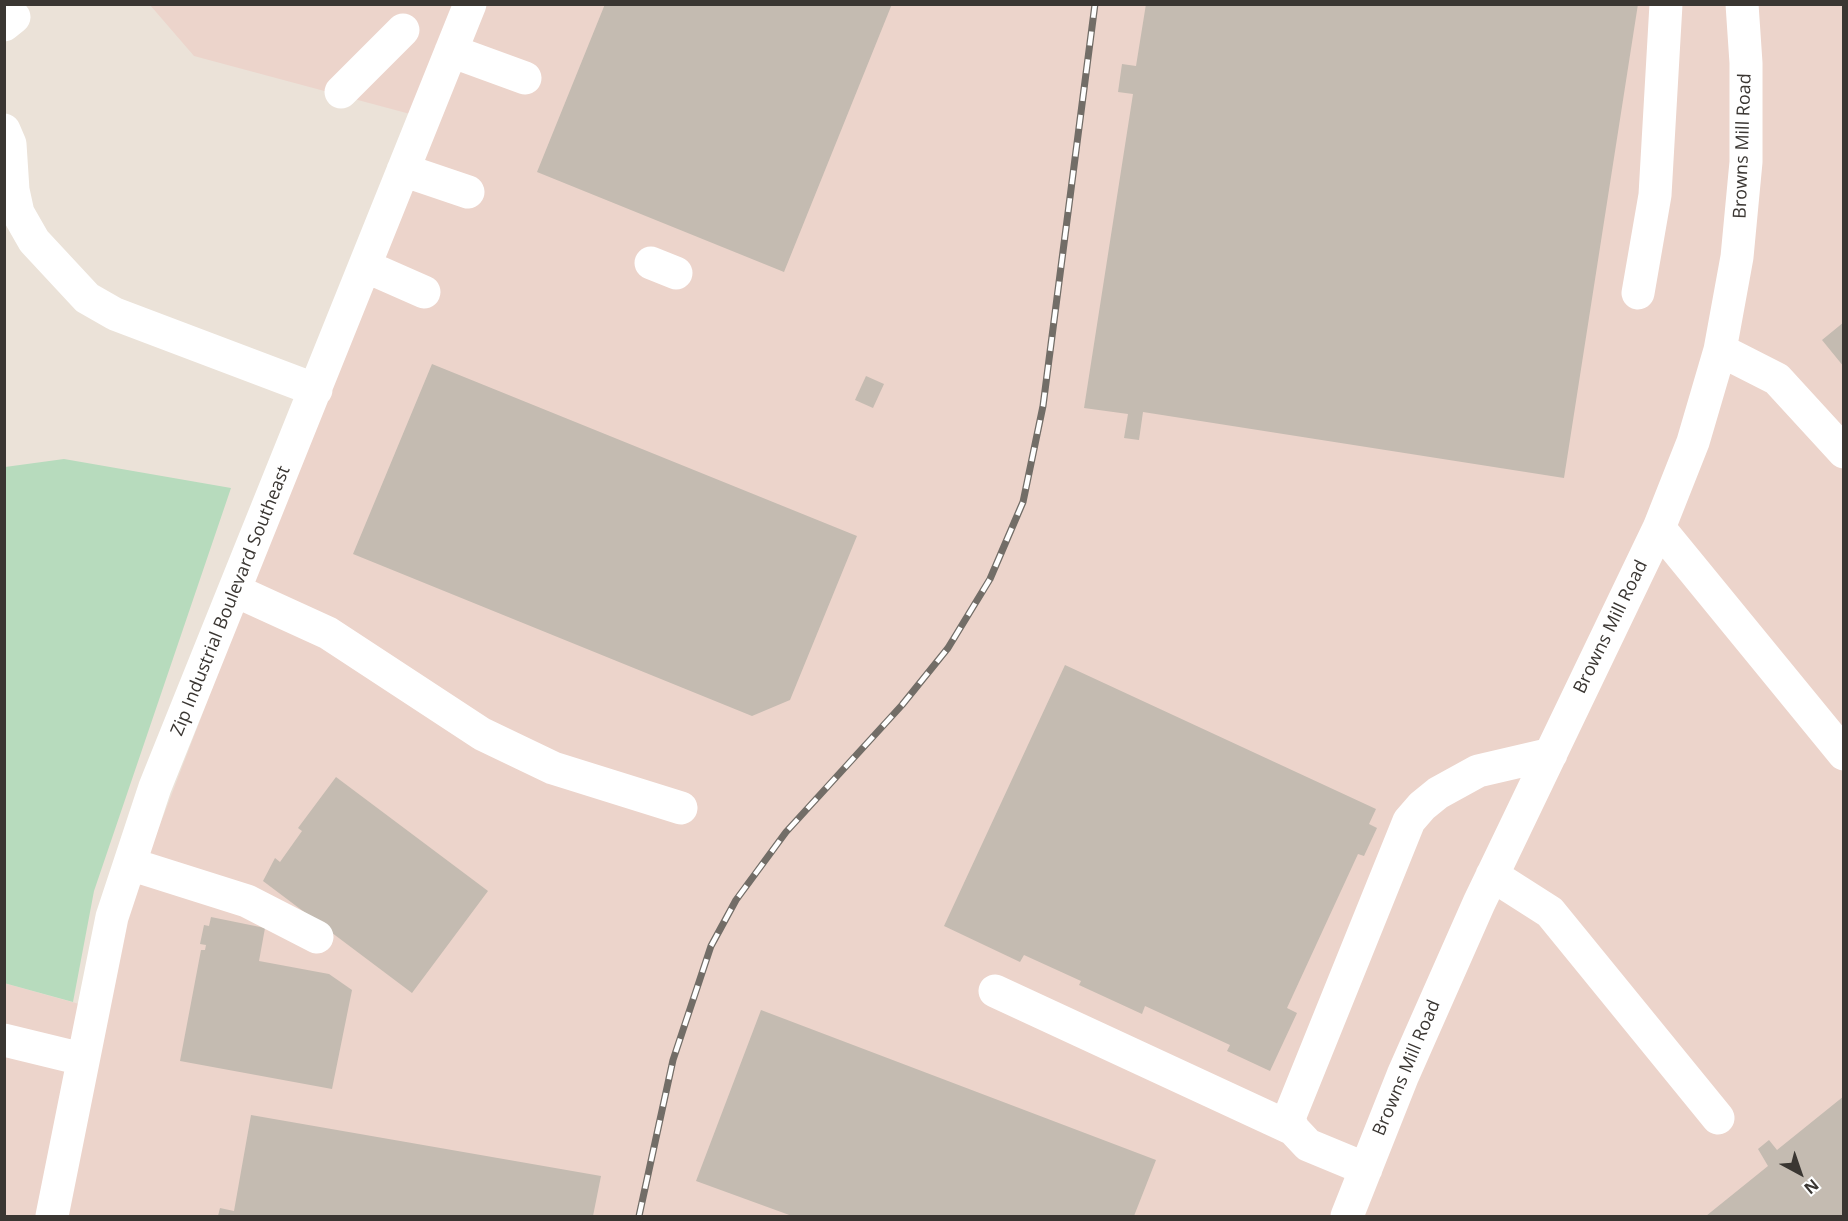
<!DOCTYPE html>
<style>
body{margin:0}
#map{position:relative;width:1848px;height:1221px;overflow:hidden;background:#ebe2d8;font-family:"Open Sans",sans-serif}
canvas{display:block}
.frame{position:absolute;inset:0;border:6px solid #3a3632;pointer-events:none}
.north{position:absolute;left:1770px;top:1143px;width:60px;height:60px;-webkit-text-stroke:4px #fff;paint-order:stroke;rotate:140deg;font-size:16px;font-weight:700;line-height:24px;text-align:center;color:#3a3632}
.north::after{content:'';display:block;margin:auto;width:21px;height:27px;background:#3a3632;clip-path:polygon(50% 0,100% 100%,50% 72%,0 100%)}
</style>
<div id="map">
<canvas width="1848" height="1221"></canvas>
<div class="frame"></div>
<div class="north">N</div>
</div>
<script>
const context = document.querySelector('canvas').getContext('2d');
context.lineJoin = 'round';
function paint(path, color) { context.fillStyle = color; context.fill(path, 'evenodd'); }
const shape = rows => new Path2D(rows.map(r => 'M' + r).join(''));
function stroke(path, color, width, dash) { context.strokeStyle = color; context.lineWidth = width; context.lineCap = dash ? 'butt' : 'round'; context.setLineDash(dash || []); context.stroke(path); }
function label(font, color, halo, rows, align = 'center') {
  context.font = font + ' "Open Sans",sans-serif'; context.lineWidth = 4.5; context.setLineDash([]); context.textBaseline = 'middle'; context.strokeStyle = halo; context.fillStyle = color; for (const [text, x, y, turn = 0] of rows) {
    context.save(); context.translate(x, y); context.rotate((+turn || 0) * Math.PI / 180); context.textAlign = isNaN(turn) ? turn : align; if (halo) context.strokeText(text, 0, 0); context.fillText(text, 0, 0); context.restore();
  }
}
const industrial = shape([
 [150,5,1843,5,1843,1216,5,1216,4,983,90,1007,354,319,425,118,194,56]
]);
const green = shape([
 [64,459,231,488,94,891,73,1002,4,983,5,467]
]);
const building = shape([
 [605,4,892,4,784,272,537,172],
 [1146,4,1638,4,1564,478,1143,412,1139,440,1124,438,1128,414,1084,408,1133,94,1118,92,1122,64,1136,66],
 [1844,322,1844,367,1822,340],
 [432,364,857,536,790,700,752,716,353,554],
 [866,376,884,384,873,408,855,400],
 [1065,665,1376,809,1369,824,1377,828,1364,856,1358,854,1287,1008,1297,1013,1270,1071,1227,1051,1230,1045,1145,1006,1142,1014,1079,985,1081,981,1024,955,1020,962,944,926],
 [336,777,488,891,412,993,263,881,275,858,280,862,302,831,298,828],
 [211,917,265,928,259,961,329,974,352,990,332,1089,180,1061,201,950,205,950,206,945,200,944,204,925,209,926],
 [761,1010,1156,1160,1134,1216,792,1216,696,1181],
 [1844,1096,1844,1216,1706,1216,1768,1166,1758,1149,1769,1140,1777,1150],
 [251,1115,601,1176,593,1216,218,1216,220,1208,234,1211]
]);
const minor = shape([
 [4,6,14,17,4,25],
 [451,51,525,78],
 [341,92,403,30],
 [4,130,10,144,13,190,18,213,34,241,87,298,115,314,316,390],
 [403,170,468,192],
 [651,263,676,273],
 [365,266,424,292],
 [1638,293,1655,195,1666,4],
 [1720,350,1777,379,1844,452],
 [1659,528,1844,754],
 [236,591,328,633,482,734,553,768,681,808],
 [130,864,247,901,317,937],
 [1492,875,1550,912,1718,1118],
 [995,991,1293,1129],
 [4,1040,82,1059],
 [1366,1169,1308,1145,1293,1129,1289,1118,1409,821,1422,806,1438,793,1478,771,1551,754],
 [52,1216,112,917,155,787,470,4],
 [1347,1216,1403,1075,1479,903,1659,528,1693,442,1720,350,1737,257,1746,162,1746,63,1742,4]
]);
const rail = shape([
 [639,1216,673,1060,711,946,736,900,786,832,902,705,948,648,990,579,1023,502,1043,406,1095,4]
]);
const streetNames = [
 ["Browns Mill Road",1743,146,-88],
 ["Zip Industrial Boulevard Southeast",231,601,-68],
 ["Browns Mill Road",1611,627,-64],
 ["Browns Mill Road",1407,1068,-67]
];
paint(industrial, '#ecd4cb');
paint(green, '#b7dbbd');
paint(building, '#c4bbb1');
stroke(minor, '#fff', 33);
stroke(rail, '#726d67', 7);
stroke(rail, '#fff', 4.5, [14]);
label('18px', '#3a3632', '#fff', streetNames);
</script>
